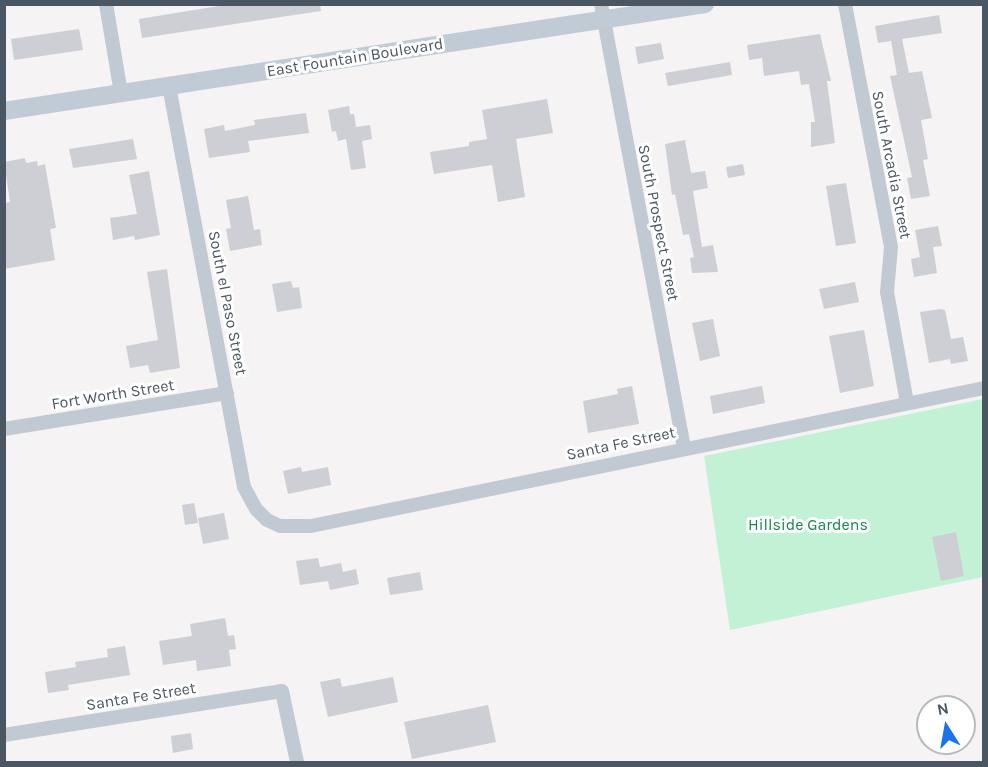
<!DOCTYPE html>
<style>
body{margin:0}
#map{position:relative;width:988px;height:767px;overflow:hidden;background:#f5f3f3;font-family:Karla,sans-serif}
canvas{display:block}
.frame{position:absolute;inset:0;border:6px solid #4a5661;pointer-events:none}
.north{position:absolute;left:916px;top:695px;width:60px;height:60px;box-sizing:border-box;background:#fff;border:2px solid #b7bbc0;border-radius:50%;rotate:349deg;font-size:16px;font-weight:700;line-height:24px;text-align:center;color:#4a5661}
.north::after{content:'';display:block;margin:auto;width:21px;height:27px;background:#1a73e8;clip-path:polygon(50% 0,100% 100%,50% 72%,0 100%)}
</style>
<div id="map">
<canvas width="988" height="767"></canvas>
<div class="frame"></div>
<div class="north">N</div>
</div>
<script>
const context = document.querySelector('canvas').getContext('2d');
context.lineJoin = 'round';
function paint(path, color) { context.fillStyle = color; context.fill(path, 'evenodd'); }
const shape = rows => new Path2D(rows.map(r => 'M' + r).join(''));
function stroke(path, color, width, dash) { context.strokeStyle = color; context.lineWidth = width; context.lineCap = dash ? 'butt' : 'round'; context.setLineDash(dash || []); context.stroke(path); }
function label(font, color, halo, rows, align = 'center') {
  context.font = font + ' Karla,sans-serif'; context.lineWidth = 6; context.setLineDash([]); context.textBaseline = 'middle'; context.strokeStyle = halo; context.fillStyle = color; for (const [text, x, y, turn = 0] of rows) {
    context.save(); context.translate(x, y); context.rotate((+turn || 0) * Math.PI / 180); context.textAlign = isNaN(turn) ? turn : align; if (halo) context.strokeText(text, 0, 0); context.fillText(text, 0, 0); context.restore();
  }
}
const green = shape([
 [983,399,983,577,730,630,704,456]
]);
const building = shape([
 [231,4,320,4,321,11,142,38,139,19],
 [939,15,942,33,902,39,909,73,922,71,932,118,921,120,928,159,923,160,930,196,911,199,907,178,912,177,890,76,897,75,891,41,878,43,875,26],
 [79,29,83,50,14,60,11,39],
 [820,34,831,81,827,81,835,143,811,147,811,122,815,122,809,84,801,85,799,71,764,76,762,58,749,60,747,45],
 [661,43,664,59,638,64,635,47],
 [730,62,732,75,668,86,665,73],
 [547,99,553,133,516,139,525,197,498,202,492,165,434,174,430,152,469,146,469,142,487,139,482,110],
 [349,106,350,114,354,114,356,127,370,125,372,139,362,141,366,168,351,170,346,139,338,141,336,131,332,132,328,110],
 [306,113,309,133,248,141,250,152,209,158,204,129,224,125,225,131,255,125,254,120],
 [133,139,137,159,73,168,69,149],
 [685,140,691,173,705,171,708,188,693,191,702,247,713,245,718,272,692,273,690,258,694,257,689,234,683,235,675,194,672,195,665,144],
 [25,158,26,163,37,161,38,166,45,164,56,228,50,229,55,260,4,269,4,203,10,202,4,162],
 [743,164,745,175,728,178,726,167],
 [149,171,160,235,135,240,134,236,113,240,110,218,137,214,129,175],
 [846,183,856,243,836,246,826,186],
 [248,196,254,230,260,229,262,245,230,251,226,229,231,228,226,200],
 [938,226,942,246,933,247,937,273,914,277,911,259,920,257,915,230],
 [167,269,180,368,150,373,148,365,130,368,126,346,158,340,147,272],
 [291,281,293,288,299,287,302,308,277,312,272,284],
 [855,282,859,302,824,309,819,289],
 [940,309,945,310,951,339,963,337,968,361,951,364,950,359,929,363,920,312],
 [713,319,720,356,700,361,692,323],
 [864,330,874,386,840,393,829,336],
 [632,386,639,424,588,433,583,401,618,394,617,389],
 [762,386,765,403,713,414,710,396],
 [301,467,302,472,328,467,331,485,288,494,283,471],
 [194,503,198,523,185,525,182,505],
 [224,513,229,539,203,544,198,518],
 [956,532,964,576,941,581,932,537],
 [318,558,320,567,341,563,343,572,356,569,359,584,330,590,328,581,300,585,296,561],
 [420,572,423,590,390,595,387,578],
 [225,618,228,636,234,635,236,649,229,650,231,666,197,671,196,660,163,665,159,641,192,636,190,624],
 [125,646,130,675,68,685,69,690,48,693,45,672,76,667,75,662,108,657,107,649],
 [393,677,398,702,328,717,320,682,340,678,342,687],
 [488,705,496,742,412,759,404,722],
 [191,733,193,749,173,753,171,736]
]);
const minor = shape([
 [106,4,121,93],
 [601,4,684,448],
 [845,4,891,247,887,292,907,403],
 [169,86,244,487,256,509,267,520,280,526,311,526,984,388],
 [4,429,227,393],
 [4,735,282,691,297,762]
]);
const secondary = shape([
 [4,111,705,4]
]);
const streetNames = [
 ["East Fountain Boulevard",355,58,-9],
 ["South Arcadia Street",891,165,79],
 ["South Prospect Street",658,223,79],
 ["South el Paso Street",227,303,79],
 ["Fort Worth Street",113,395,-9],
 ["Santa Fe Street",621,444,-12],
 ["Santa Fe Street",141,697,-9]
];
const parkNames = [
 ["Hillside Gardens",808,525]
];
paint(green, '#c3f1d5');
paint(building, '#cdcfd5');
stroke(minor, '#c1cad2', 14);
stroke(secondary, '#c1cbd6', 18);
label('16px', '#4a5661', '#fff', streetNames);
label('16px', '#17864f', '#fff', parkNames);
</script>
